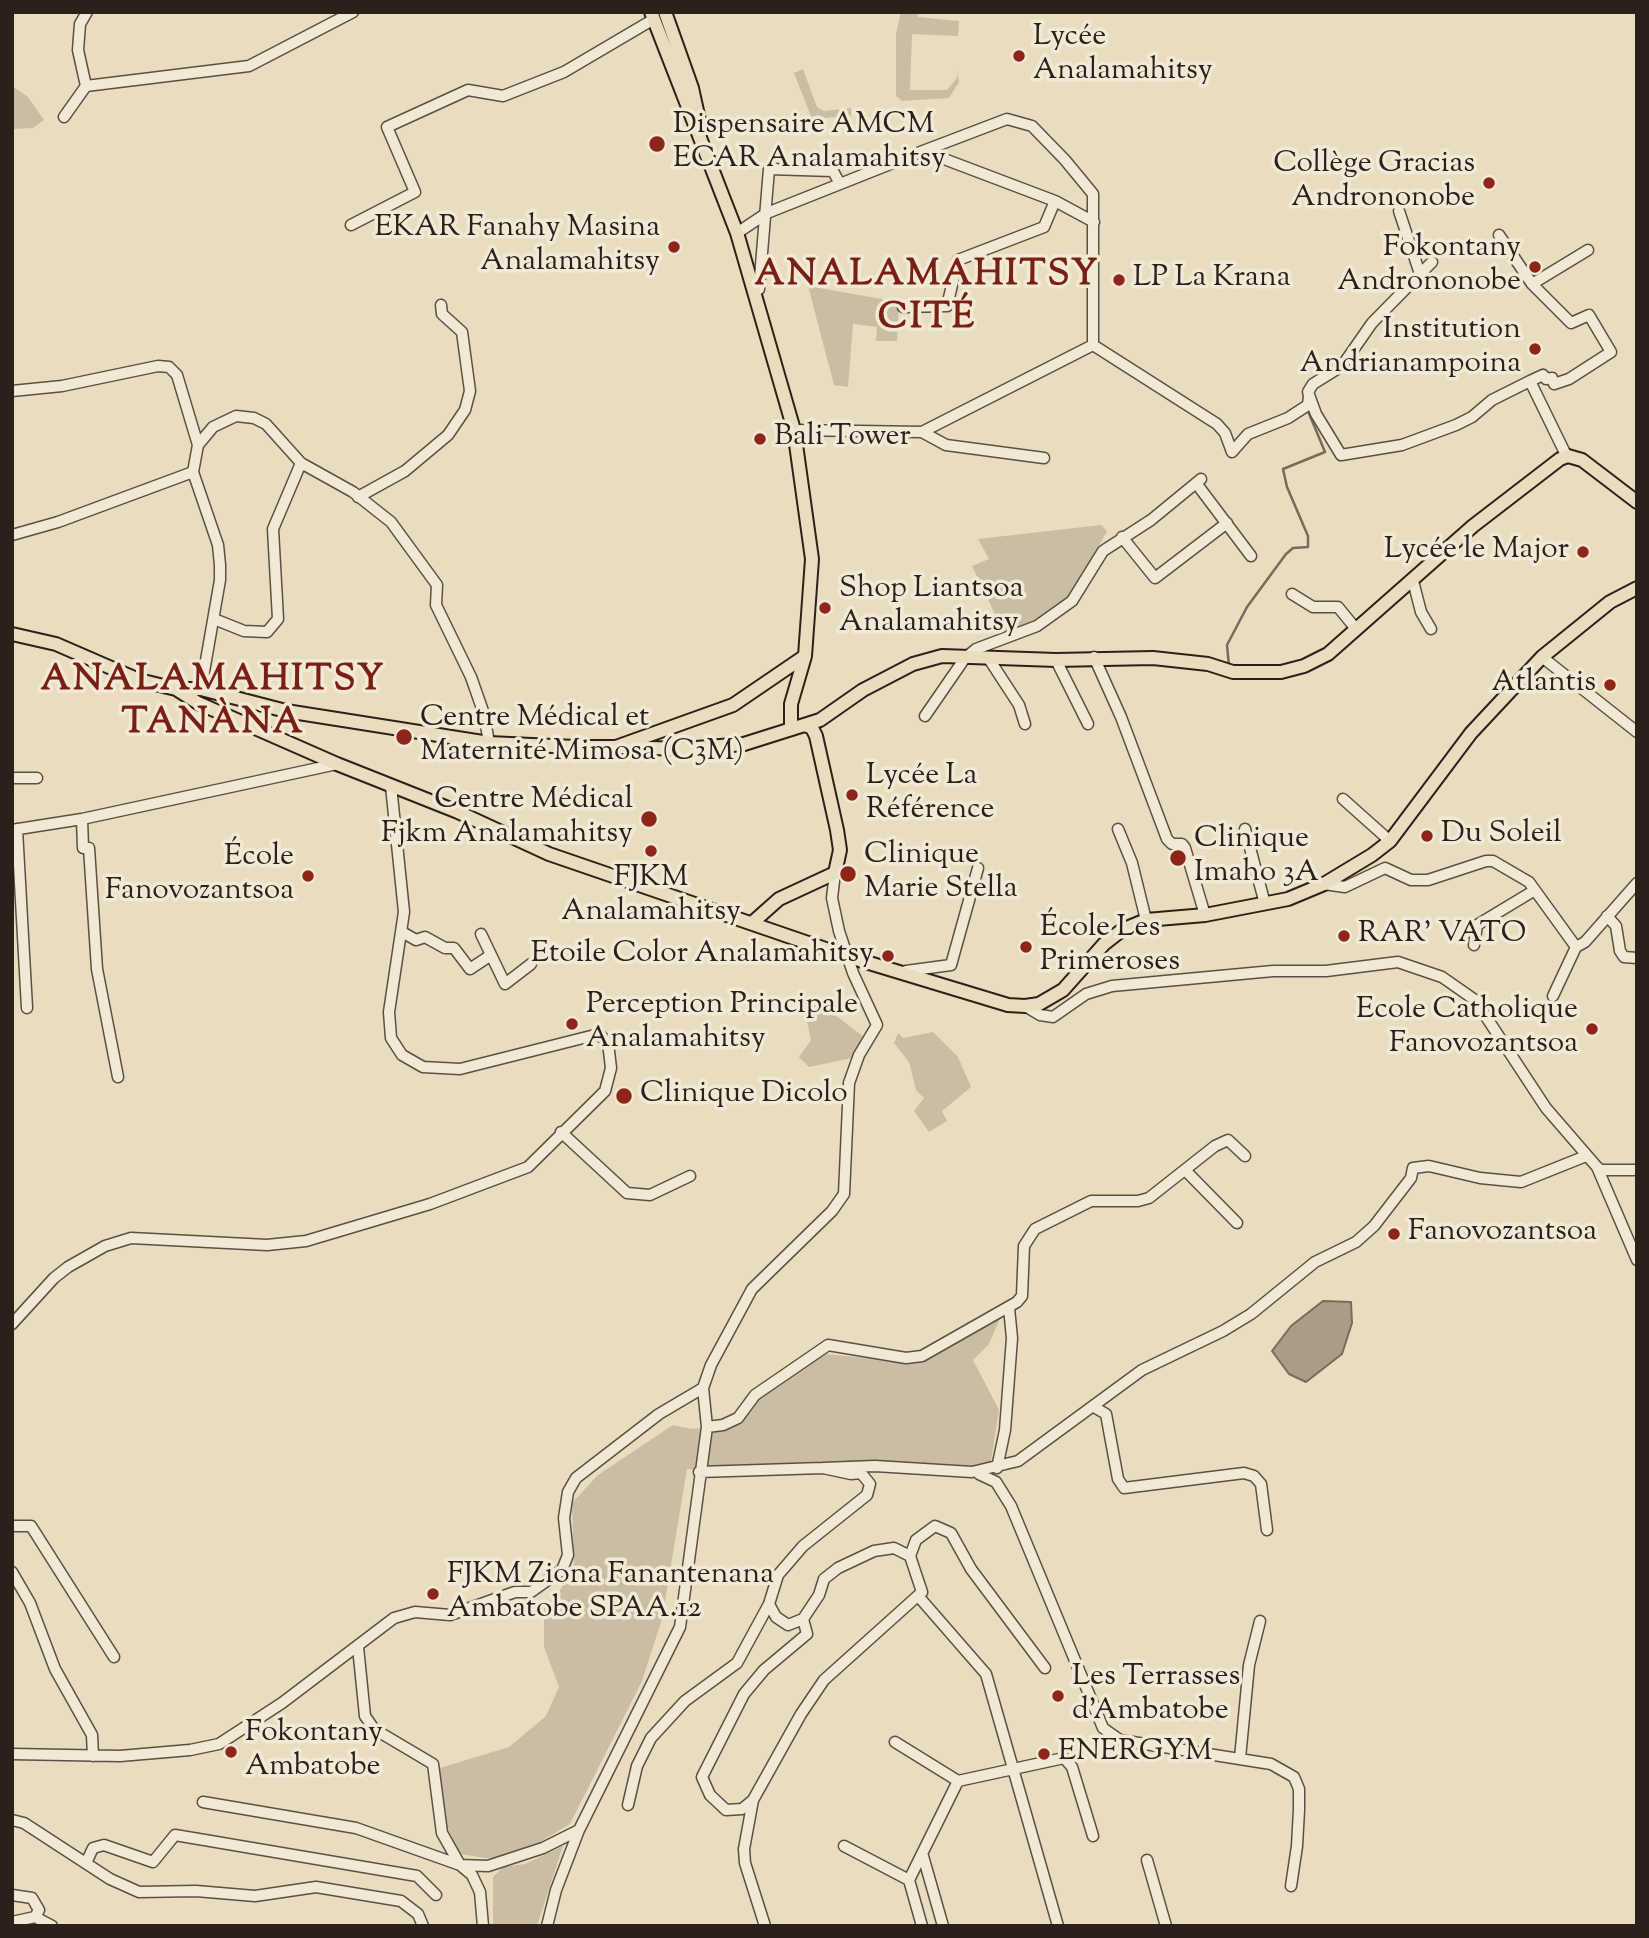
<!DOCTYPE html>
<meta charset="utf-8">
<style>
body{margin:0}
#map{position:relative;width:1649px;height:1938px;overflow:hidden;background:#e9ddbf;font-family:"Sorts Mill Goudy",serif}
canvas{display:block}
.frame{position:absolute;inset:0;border:14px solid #2d201b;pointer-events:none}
</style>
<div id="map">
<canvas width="1649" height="1938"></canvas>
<div class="frame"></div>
</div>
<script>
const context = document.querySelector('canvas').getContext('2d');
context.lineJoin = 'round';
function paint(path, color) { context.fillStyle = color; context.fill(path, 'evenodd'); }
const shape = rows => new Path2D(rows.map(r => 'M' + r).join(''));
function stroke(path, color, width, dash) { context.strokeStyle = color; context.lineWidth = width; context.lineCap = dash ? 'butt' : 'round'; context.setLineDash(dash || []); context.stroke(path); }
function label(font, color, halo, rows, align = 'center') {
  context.font = font + ' "Sorts Mill Goudy",serif'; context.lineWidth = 7; context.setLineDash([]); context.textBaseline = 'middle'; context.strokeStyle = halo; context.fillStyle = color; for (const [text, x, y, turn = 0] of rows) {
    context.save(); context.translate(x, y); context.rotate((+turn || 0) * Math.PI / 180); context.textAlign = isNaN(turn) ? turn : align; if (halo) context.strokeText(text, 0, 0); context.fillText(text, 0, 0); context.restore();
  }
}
const green = shape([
 [901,12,918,12,918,17,959,21,958,36,912,34,910,90,947,90,957,78,957,71,959,82,949,98,902,101,896,96,896,34],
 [803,69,817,107,824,111,851,108,851,116,812,119,794,73],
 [12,86,28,97,44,120,33,128,12,129],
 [808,286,899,302,897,341,876,341,877,327,853,324,848,387,834,385],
 [1101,525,1107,531,1071,596,1041,619,1006,637,972,566,989,559,978,539],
 [812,1003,823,1006,864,1037,852,1058,809,1067,799,1057,811,1040,807,1022,815,1021,804,1013],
 [933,1032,958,1057,971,1087,942,1111,947,1121,929,1132,914,1111,924,1098,916,1090,909,1062,894,1043,898,1033,903,1038],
 [1002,1314,989,1344,973,1360,999,1410,990,1467,948,1471,687,1469,662,1619,642,1681,570,1824,538,1843,492,1859,460,1854,443,1818,440,1768,509,1747,546,1716,559,1687,544,1647,544,1607,561,1589,574,1565,572,1503,598,1475,673,1425,691,1429,730,1425,776,1385,826,1354,916,1363],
 [563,1846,537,1926,493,1926,493,1877,503,1867,525,1864]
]);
const water = shape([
 [1323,1301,1351,1302,1352,1323,1342,1354,1306,1382,1289,1374,1272,1351,1291,1326,1323,1301]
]);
const stream = shape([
 [1229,666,1227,645,1247,607,1286,554,1293,548,1308,547,1308,536,1287,487,1283,469,1325,452,1308,411]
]);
const minor = shape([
 [87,12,80,24,78,50,86,86,249,66,353,12],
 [64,117,86,86],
 [1399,211,1420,274],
 [351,225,415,192,387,127,468,90,503,96,564,72,654,19],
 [737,233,767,213,923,151,1055,201,1094,222],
 [1499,235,1532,284],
 [1432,262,1372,323,1342,366,1313,384,1308,392,1316,414,1341,455,1402,445,1456,425,1472,417,1492,400,1530,381,1543,375,1546,379,1552,378,1554,384,1569,379,1611,352,1589,315,1571,323,1532,284,1588,250],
 [753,290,759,289,769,169,833,171,840,184],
 [903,307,947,306,958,260,1044,227,1055,201],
 [1093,345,1217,424,1225,433,1232,452,1248,434,1288,418,1308,405,1309,396],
 [1530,381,1567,457],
 [12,391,62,386,158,366,169,367,177,375,198,445],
 [794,430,922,432,1093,345,1093,194,1065,160,1032,126,1007,119,923,151],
 [922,432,946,445,1044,458],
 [301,463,353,492,391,522,437,585,436,605,471,677,484,714,489,743],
 [193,472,198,445,213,427,236,416,254,418,266,424,301,463,273,529,278,619,267,632,244,631,214,619],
 [1196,483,1251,556],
 [358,497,405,471,448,435,465,410,470,391,462,332,442,314,441,305],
 [12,535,58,522,193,472,218,545,220,565,220,580,201,689],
 [1122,537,1155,578,1227,523],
 [1413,581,1421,612,1431,629],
 [1292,594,1313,607,1338,607,1356,629],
 [1094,657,1121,717,1167,839,1172,844,1182,844,1185,848,1205,915],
 [1542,657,1637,732],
 [989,659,1019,705,1025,724],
 [1056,660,1088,724],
 [925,716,965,658,976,649,1037,626,1072,601,1103,551,1151,520,1201,479],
 [12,778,37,778],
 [1343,799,1390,841],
 [82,819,83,848,89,848,97,969,118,1077],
 [17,829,27,1008],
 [1118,829,1132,863,1146,920],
 [1245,829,1265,904],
 [12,830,82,819,337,764],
 [1324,884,1345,887,1385,868,1411,880,1428,880,1486,861,1493,861,1529,882,1576,947],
 [1607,916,1616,926,1620,951,1624,957,1637,958],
 [402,932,416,940,425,937,445,948,454,948,470,969,491,955],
 [481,934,505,984,531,964],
 [1474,945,1477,925,1535,890],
 [906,971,951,965,978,868],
 [1553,996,1576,947,1585,942,1637,883],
 [1025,1006,1040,1015,1053,1017,1086,994,1112,986,1273,971,1326,971,1398,962,1442,977,1475,1000,1546,1108,1597,1167,1601,1170,1637,1170],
 [561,1132,627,1193,650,1195,690,1176],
 [1597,1167,1637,1260],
 [1185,1170,1237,1223],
 [12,1324,54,1278,68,1267,105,1246,131,1238,267,1245,306,1241,430,1204,528,1167,605,1091,611,1068,608,1043,599,1034,460,1069,423,1067,402,1055,391,1038,389,1012,404,912,391,786],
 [1094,1407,1106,1414,1118,1479,1124,1488,1244,1473,1254,1476,1261,1484,1267,1530],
 [707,1427,723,1425,738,1418,755,1395,828,1345,906,1358,922,1356,1017,1302,1022,1296,1024,1246,1035,1229,1091,1201,1138,1201,1149,1198,1215,1146,1228,1140,1245,1156],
 [823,1468,875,1466,972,1472,1018,1461,1142,1370,1223,1331,1251,1314,1315,1262,1356,1242,1374,1226,1411,1178,1413,1168,1429,1166,1480,1178,1521,1182,1586,1156],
 [997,1468,1005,1430,1012,1338,1009,1308],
 [699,1472,823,1468,851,1474,861,1473,870,1484,867,1495,803,1546,778,1575,769,1604,776,1617,788,1625,803,1619,819,1595,824,1579,838,1568,874,1551,894,1548,910,1556],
 [979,1474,996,1482,1011,1506,1103,1728,1120,1740,1271,1764,1294,1777,1299,1789,1299,1810,1297,1846,1291,1886],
 [12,1526,31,1526,114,1657],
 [12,1572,30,1603,55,1669,92,1735,93,1756],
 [919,1597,986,1674,1058,1926],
 [358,1647,365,1716,374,1729,433,1764,442,1833,460,1865,488,1866,543,1848,579,1830],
 [895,1742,958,1781,1064,1758,1072,1767,1093,1836],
 [12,1754,120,1756,190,1750,219,1744,282,1703,394,1618,415,1612,450,1615,515,1592,531,1592,562,1570,568,1555,564,1518,568,1492,576,1478,659,1414,703,1388],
 [1240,1758,1249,1665,1260,1621],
 [753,1800,742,1809,726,1810,710,1795,702,1777,744,1694,764,1670,807,1634,803,1619],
 [203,1802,356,1828,460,1865,472,1875,480,1892,483,1926],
 [628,1805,637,1766,651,1738,685,1701,737,1663,769,1604],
 [12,1820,24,1823,110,1879,139,1892,196,1891,255,1896,316,1887,401,1901,418,1914,423,1926],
 [844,1846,909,1880],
 [923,1856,943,1926],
 [1147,1860,1166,1926],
 [86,1863,93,1848,104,1845,153,1862,175,1835,417,1876,436,1895],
 [12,1895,32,1898,39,1910,35,1917,12,1922],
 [35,1917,52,1926],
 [547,1926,556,1890,579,1830,680,1627,707,1427,703,1388,711,1365,752,1289,832,1211,844,1194,849,1083,859,1055,877,1025,853,973,839,931,832,898,835,873],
 [765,1926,745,1863,744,1849,753,1800,801,1714,824,1680,922,1592,910,1556,916,1540,935,1526,951,1533,971,1569,1045,1668],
 [922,1926,909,1880,958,1781]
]);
const major = shape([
 [651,12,737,233,794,430,812,559,805,656,791,704,791,727],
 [665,12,692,88,701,129],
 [12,634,56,644,139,680,176,689,201,689,286,711,489,743,575,747,616,747,733,705,805,656],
 [176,689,198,703,337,764,458,812,549,854,846,956,1008,1005,1025,1006,1039,1004,1063,990,1104,944,1122,930,1146,920,1205,915,1288,899,1324,884,1372,855,1390,841,1471,733,1542,657,1610,602,1637,588],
 [616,747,684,749,744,744,820,720,863,690,913,664,942,656,1056,660,1153,658,1208,664,1233,672,1281,672,1304,666,1328,654,1473,526,1560,459,1568,456,1582,460,1637,502],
 [752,923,779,899,835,873,840,850,837,830,816,736,812,728,805,725]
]);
const markers = [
 [1019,56,7,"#8f2418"],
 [657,144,9,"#8f2418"],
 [1489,183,7,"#8f2418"],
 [674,247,7,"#8f2418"],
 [1535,267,7,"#8f2418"],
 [1119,280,7,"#8f2418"],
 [1535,349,7,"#8f2418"],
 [760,439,7,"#8f2418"],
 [1583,552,7,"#8f2418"],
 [825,608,7,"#8f2418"],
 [1610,685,7,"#8f2418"],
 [404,737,9,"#8f2418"],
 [852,795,7,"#8f2418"],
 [649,819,9,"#8f2418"],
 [1427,836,7,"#8f2418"],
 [651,851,7,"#8f2418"],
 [1178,858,9,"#8f2418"],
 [848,874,9,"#8f2418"],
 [308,876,7,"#8f2418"],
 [1344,936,7,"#8f2418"],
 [1026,947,7,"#8f2418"],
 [888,956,7,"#8f2418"],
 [572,1024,7,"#8f2418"],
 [1592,1029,7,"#8f2418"],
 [624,1096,9,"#8f2418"],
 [1394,1234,7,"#8f2418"],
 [433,1594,7,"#8f2418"],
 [1058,1696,7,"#8f2418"],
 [231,1752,7,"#8f2418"],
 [1044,1754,7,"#8f2418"]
];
const poiNames = [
 ["Lycée",1033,39],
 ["Analamahitsy",1033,73],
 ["Dispensaire AMCM",673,127],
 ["ECAR Analamahitsy",673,161],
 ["Collège Gracias",1475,166,"right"],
 ["Andrononobe",1475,200,"right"],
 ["EKAR Fanahy Masina",660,230,"right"],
 ["Analamahitsy",660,264,"right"],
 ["Fokontany",1521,250,"right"],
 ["Andrononobe",1521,284,"right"],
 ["LP La Krana",1133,280],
 ["Institution",1521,332,"right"],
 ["Andrianampoina",1521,366,"right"],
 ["Bali Tower",774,439],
 ["Lycée le Major",1569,552,"right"],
 ["Shop Liantsoa",839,591],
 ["Analamahitsy",839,625],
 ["Atlantis",1596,685,"right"],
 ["Centre Médical et",420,720],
 ["Maternité Mimosa (C3M)",420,754],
 ["Lycée La",866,778],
 ["Référence",866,812],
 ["Centre Médical",633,802,"right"],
 ["Fjkm Analamahitsy",633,836,"right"],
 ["Du Soleil",1441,836],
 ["Clinique",1194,841],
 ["Imaho 3A",1194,875],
 ["Clinique",864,857],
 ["Marie Stella",864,891],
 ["École",294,859,"right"],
 ["Fanovozantsoa",294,893,"right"],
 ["FJKM",651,880,"center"],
 ["Analamahitsy",651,914,"center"],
 ["École Les",1040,930],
 ["Primeroses",1040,964],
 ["RAR' VATO",1358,936],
 ["Etoile Color Analamahitsy",874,956,"right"],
 ["Perception Principale",586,1007],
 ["Analamahitsy",586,1041],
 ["Ecole Catholique",1578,1012,"right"],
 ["Fanovozantsoa",1578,1046,"right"],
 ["Clinique Dicolo",640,1096],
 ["Fanovozantsoa",1408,1234],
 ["FJKM Ziona Fanantenana",447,1577],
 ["Ambatobe SPAA.12",447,1611],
 ["Les Terrasses",1072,1679],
 ["d'Ambatobe",1072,1713],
 ["Fokontany",245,1735],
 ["Ambatobe",245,1769],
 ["ENERGYM",1058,1754]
];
const districtNames = [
 ["ANALAMAHITSY",927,278],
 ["CITÉ",927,321],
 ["ANALAMAHITSY",213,683],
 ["TANÀNA",213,726]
];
paint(green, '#c9bda3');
paint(water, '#a99d87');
stroke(water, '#776b5c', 2);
stroke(stream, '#776b5c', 2.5);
stroke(minor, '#5c4f44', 13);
stroke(major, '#2d201b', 16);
stroke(minor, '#f1e9d5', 10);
stroke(major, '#e9ddbf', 12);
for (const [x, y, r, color] of markers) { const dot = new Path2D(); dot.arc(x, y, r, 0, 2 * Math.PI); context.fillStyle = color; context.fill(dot); stroke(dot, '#f1e9d5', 2.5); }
label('30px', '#2d201b', '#f1e9d5', poiNames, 'left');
context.letterSpacing = '2px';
label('bold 37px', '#7a1f14', '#f1e9d5', districtNames);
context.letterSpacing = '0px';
</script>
